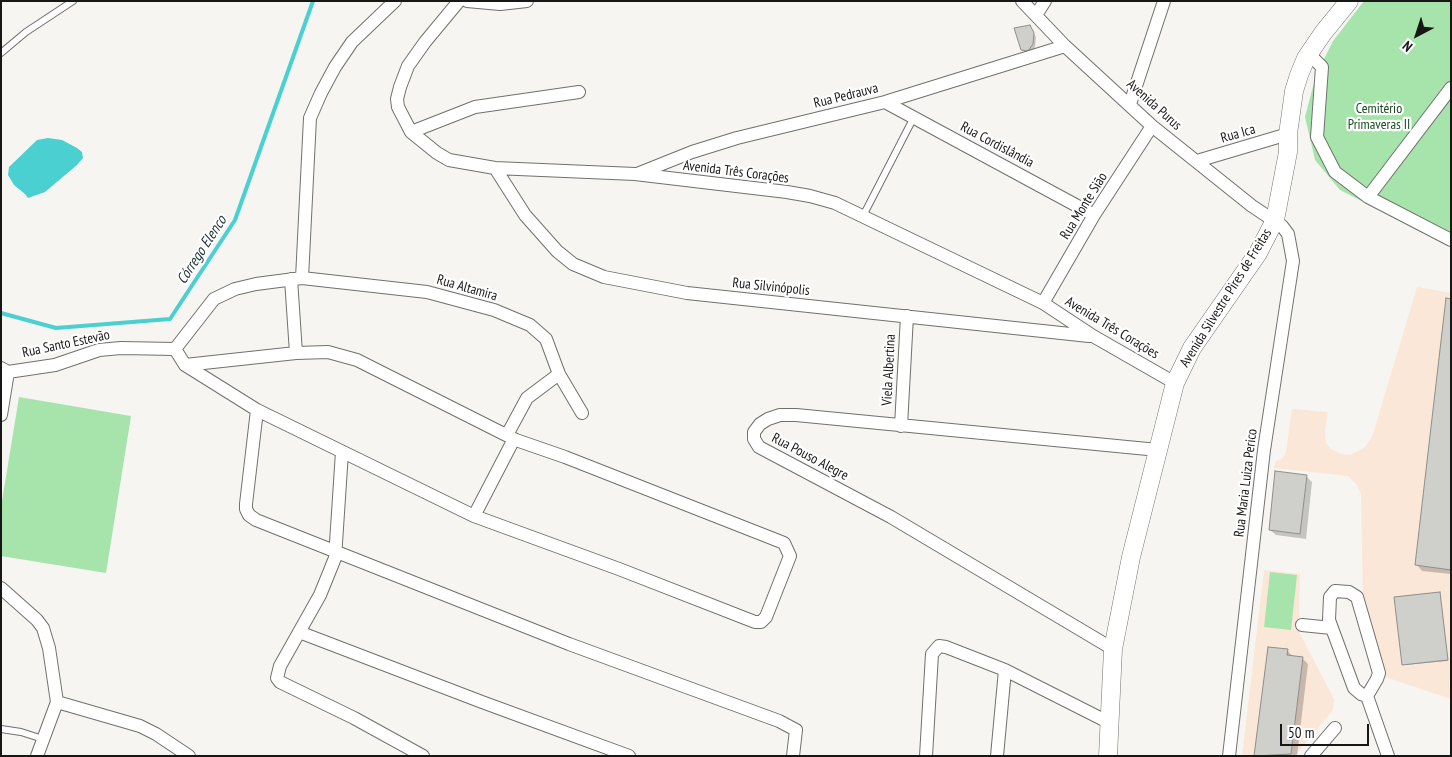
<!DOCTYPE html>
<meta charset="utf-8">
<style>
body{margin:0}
#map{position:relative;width:1452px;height:757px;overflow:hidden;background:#f6f5f2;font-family:"PT Sans Narrow",sans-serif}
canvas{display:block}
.frame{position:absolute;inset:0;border:2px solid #171716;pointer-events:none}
.north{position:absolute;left:1392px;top:10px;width:50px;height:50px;-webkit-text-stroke:4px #fff;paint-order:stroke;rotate:220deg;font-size:14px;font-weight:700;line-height:20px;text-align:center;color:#171716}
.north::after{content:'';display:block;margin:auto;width:18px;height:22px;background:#171716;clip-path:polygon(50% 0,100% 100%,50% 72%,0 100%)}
.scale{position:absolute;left:1280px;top:724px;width:89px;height:22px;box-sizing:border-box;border:2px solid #171716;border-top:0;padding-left:6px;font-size:15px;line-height:18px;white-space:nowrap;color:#171716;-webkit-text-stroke:4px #fff;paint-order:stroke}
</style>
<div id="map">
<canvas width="1452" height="757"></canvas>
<div class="frame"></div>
<div class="north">N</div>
<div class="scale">50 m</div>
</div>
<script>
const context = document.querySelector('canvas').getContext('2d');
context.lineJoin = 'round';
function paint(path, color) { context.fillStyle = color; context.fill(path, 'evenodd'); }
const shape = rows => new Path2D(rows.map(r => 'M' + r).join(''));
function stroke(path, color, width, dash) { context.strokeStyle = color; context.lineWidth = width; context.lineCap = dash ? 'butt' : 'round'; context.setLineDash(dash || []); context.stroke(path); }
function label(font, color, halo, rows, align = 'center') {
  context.font = font + ' "PT Sans Narrow",sans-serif'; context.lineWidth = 4.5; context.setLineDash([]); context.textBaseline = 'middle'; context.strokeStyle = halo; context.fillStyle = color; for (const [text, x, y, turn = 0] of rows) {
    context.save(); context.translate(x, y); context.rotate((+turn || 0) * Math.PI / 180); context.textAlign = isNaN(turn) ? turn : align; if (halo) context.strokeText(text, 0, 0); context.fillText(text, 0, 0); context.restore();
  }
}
const education = shape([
 [1417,287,1451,293,1451,680,1449,680,1451,699,1385,677,1363,600,1361,494,1357,485,1348,476,1274,468,1276,461,1283,458,1286,452,1292,409,1328,412,1325,429,1326,443,1331,449,1341,454,1350,455,1364,448,1372,437],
 [1264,570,1300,574,1299,632,1334,699,1333,710,1295,756,1242,756]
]);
const green = shape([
 [1364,1,1451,1,1451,247,1340,190,1315,160,1305,117,1316,75,1333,41],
 [19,397,131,416,106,573,1,556,1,507],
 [1270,572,1297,575,1291,630,1264,627]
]);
const water = shape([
 [48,138,62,140,77,148,82,152,83,158,77,165,45,192,28,198,25,194,14,185,8,175,9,167,37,140]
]);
const shadow = shape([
 [1030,26,1036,37,1035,47,1031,53,1025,52,1022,50],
 [1451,300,1451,574,1422,571,1417,565],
 [1306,476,1312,482,1306,539,1276,535,1270,530],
 [1440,593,1448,661,1404,665,1403,665],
 [1287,650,1293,657,1302,658,1308,664,1297,756,1255,756]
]);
const stream = shape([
 [1,313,56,328,170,319,235,220,313,1]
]);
const building = shape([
 [1030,25,1034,33,1033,44,1028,51,1021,50,1014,28,1030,25],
 [1446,298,1451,299,1451,570,1415,565,1446,298],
 [1275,471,1307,475,1300,534,1269,530,1275,471],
 [1440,592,1448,660,1402,665,1394,597,1440,592],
 [1268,647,1288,649,1287,655,1303,657,1291,754,1254,756,1268,647]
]);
const lane = shape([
 [1,53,26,32,73,1],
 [863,216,914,117],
 [1,729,21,732,43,739]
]);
const street = shape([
 [459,1,425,42,408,66,400,87,397,99,398,107,411,132,437,153,449,160,495,168,635,174,787,192,810,196,835,203,1043,303,1093,336,1175,383],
 [467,1,500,4,527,1],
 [1022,1,1065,46,1152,126,1252,206,1282,226,1288,234,1293,261,1264,450,1229,756],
 [1036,15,1045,1],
 [1309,54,1322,67,1317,137,1335,172,1368,197,1451,240],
 [885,102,1094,215],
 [1130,104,1164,1],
 [411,132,475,107,579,92],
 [1197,161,1288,134],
 [495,168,525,215,557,251,573,264,604,277,687,293,1089,336],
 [637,174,692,152,737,138,885,102,1065,46],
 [1368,197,1451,88],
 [302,278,310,118,321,93,335,67,352,42,395,1],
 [291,279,296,353],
 [1043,303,1094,215,1152,126],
 [175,349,185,365,257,410,474,516,619,569,755,622,761,622,766,617,790,556,784,543,565,457,516,440,357,360,328,352,296,353,185,365],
 [1,368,8,372,55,365,99,350,121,348,175,349,214,299,235,289,256,284,302,278,427,292,494,310,530,325,546,339,559,374,582,413],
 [257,410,246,504,246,509,249,515,256,520,569,644,779,721,796,730,793,756],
 [1,415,8,372],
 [901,426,907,316],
 [507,435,527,398,559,374],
 [342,452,335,558,320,595,280,666,277,678,280,682,354,718,423,756],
 [474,516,514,439],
 [1,588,37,620,43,628,49,648,57,702,37,756],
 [1335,591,1349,592,1357,597,1379,673,1377,679,1367,696,1361,694,1354,688,1329,620,1330,597,1335,591],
 [1302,625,1332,628],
 [299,632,482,702,629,756],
 [1113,649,891,517,759,447,754,439,754,432,760,424,768,419,780,415,796,415,1158,450],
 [1367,696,1388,756],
 [57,702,140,726,156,734,189,756],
 [926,756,932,654,939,646,946,647,1005,670,1110,723],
 [997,756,1005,670],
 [1311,756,1335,728]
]);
const secondary = shape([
 [1108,756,1113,649,1131,557,1175,383,1192,348,1258,253,1275,220,1288,152,1288,134,1294,91,1299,75,1306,58,1323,33,1349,1]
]);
const streetNames = [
 ["Rua Pedrauva",846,96,-14],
 ["Avenida Purus",1154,105,42],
 ["Rua Ica",1238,134,-16],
 ["Rua Cordislândia",997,145,28],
 ["Avenida Três Corações",736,172,7],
 ["Rua Monte Sião",1084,206,-58],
 ["Rua Silvinópolis",771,287,6],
 ["Rua Altamira",467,288,16],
 ["Avenida Silvestre Pires de Freitas",1226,298,-58],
 ["Avenida Três Corações",1112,328,31],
 ["Rua Santo Estevão",66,344,-12],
 ["Viela Albertina",889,370,-87],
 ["Rua Pouso Alegre",810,457,28],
 ["Rua Maria Luiza Perico",1246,483,-83]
];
const parkNames = [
 ["Cemitério",1379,109],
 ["Primaveras II",1379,125]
];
const waterNames = [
 ["Córrego Elenco",202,250,-57]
];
paint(education, '#fbe7d7');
paint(green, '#a6e4ab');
paint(water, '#4bd0d1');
paint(shadow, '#0003');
stroke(stream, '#4bd0d1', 4);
paint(building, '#cfcfcb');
stroke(building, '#8f8e8b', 1);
stroke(lane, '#70706d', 8);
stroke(street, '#70706d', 14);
stroke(secondary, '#70706d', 19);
stroke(lane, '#fff', 6);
stroke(street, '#fff', 12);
stroke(secondary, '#fff', 18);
label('14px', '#171716', '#fff', streetNames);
label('14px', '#194a21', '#fff', parkNames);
label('italic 15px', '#213838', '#fff', waterNames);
</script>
